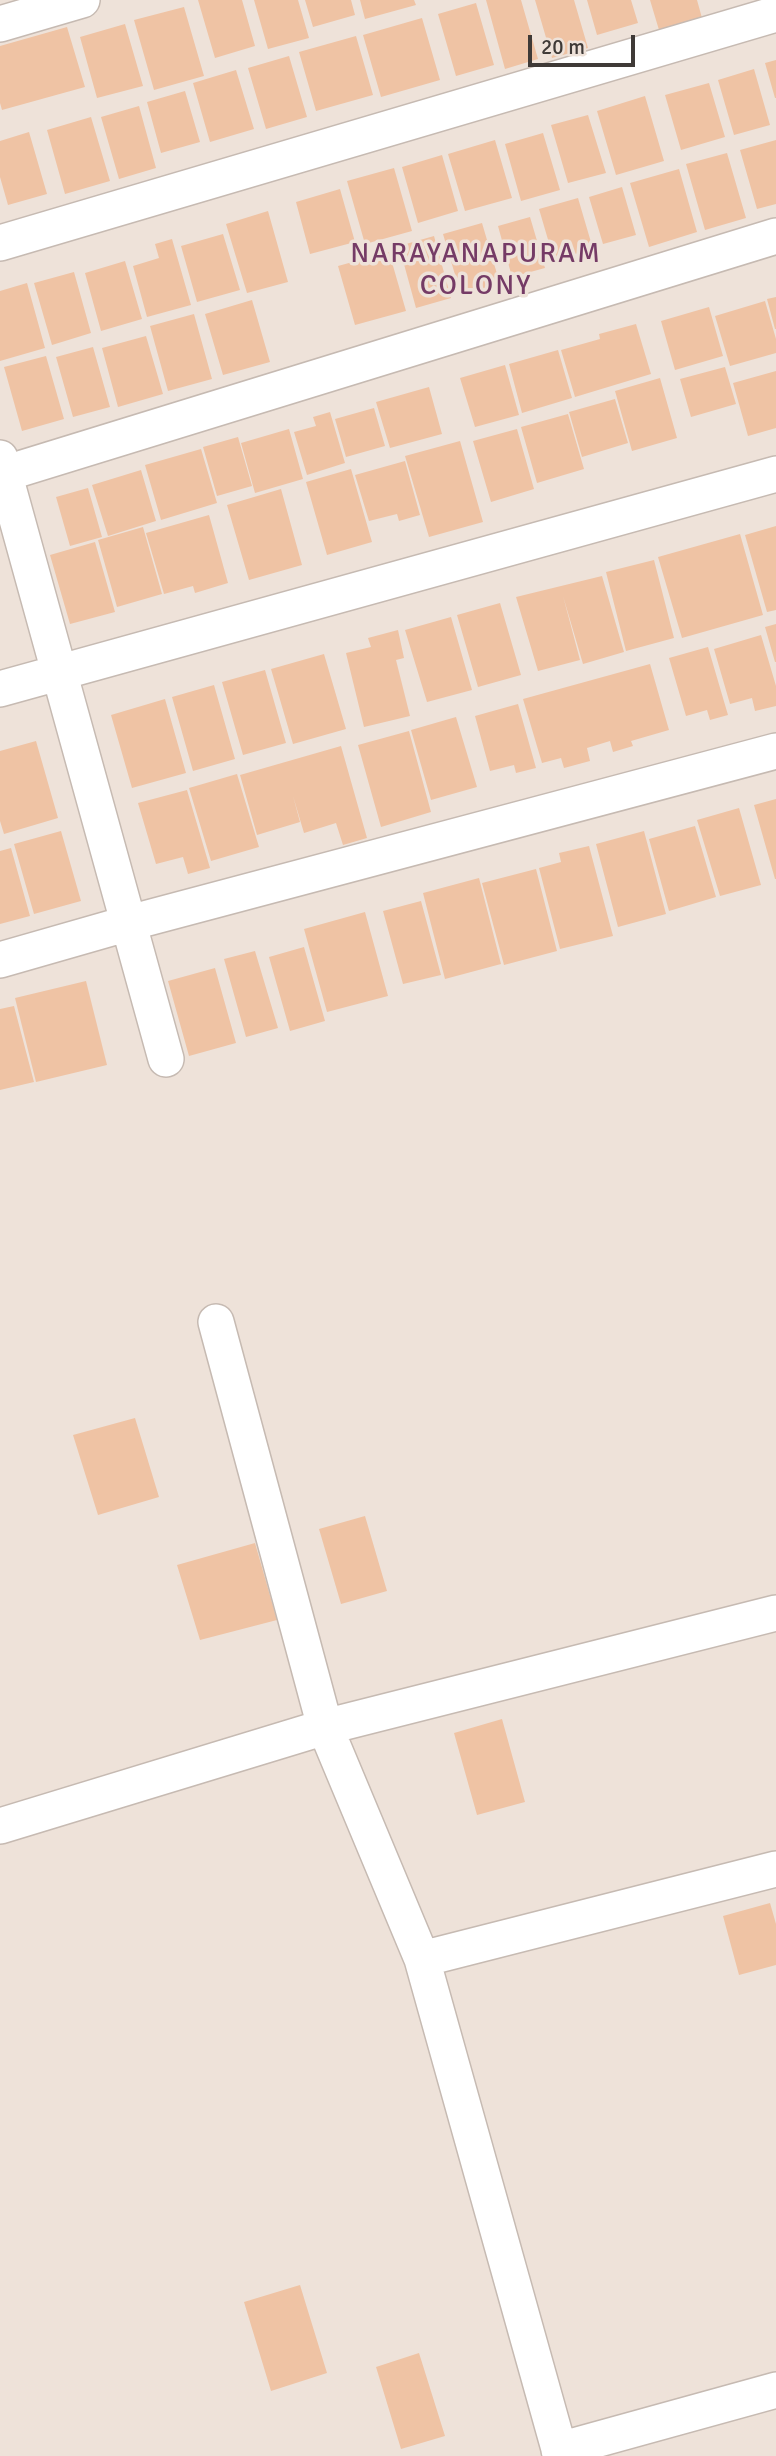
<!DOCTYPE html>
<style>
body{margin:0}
#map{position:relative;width:776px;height:2456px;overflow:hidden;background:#eee2d9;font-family:Signika,sans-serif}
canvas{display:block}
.scale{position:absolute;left:528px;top:35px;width:107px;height:32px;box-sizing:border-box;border:4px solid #3f3a37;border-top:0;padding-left:9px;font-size:21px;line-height:24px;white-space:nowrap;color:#3f3a37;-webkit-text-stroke:5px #eee2d9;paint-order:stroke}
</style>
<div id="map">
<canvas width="776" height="2456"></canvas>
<div class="scale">20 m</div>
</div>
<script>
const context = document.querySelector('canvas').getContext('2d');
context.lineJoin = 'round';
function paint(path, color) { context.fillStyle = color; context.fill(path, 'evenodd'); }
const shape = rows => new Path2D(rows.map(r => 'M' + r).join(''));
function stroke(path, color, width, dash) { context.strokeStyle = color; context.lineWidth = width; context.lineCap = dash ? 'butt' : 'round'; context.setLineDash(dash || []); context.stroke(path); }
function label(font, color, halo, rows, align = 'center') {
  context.font = font + ' Signika,sans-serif'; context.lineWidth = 7; context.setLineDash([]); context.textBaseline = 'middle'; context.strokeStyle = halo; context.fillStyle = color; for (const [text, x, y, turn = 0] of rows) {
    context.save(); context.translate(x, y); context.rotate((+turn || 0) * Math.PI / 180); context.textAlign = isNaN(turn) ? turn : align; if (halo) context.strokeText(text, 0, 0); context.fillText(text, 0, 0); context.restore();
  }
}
const building = shape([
 [198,0,242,0,255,46,215,58],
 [254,0,298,0,309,38,268,49],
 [305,0,351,0,355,15,313,27],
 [360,0,414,0,416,5,365,19],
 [486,0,521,0,538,59,505,69],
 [535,0,574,0,588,48,552,58],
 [587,0,631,0,638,23,597,35],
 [650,0,697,0,702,18,659,30],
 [476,3,494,65,456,76,438,14],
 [184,7,204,76,154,90,134,20],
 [422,18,440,80,381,97,363,35],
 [125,24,143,86,97,98,80,37],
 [67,27,85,87,2,110,0,103,0,46],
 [356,36,373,95,316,111,299,52],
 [289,56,307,117,266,129,248,68],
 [776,60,776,98,775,98,765,63],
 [754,69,770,125,734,135,718,80],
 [236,70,254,129,210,142,193,83],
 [709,83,725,137,681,150,665,95],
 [185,91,200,142,161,153,147,102],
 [645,96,664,161,616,175,597,111],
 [139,106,156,168,119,179,101,117],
 [588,115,606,173,568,183,551,125],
 [91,117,110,181,65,194,47,130],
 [29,132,47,194,8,205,0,177,0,141],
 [543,133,560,190,521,201,505,144],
 [495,140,512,198,465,211,448,154],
 [776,140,776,204,757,209,740,150],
 [727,153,746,218,705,230,686,164],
 [442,155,458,211,418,223,402,167],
 [394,168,412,231,365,244,347,181],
 [679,169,697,232,649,247,630,183],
 [622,187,636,235,603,244,589,197],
 [340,189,355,242,310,254,296,202],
 [578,198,593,249,554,260,539,209],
 [268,211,288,282,247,293,226,224],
 [530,217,545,268,512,277,498,226],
 [482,223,500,284,461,295,443,234],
 [223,234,240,290,197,302,181,246],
 [434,236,451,298,416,308,399,246],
 [172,239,191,305,147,317,133,266,159,258,155,244],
 [389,252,406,311,355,325,338,266],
 [125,261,142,319,101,331,85,273],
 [74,272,91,333,52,345,34,283],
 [27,283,45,348,0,361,0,291],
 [776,297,776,329,775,329,767,299],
 [252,300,270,362,223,375,205,314],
 [765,301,776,339,776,353,730,366,715,316],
 [709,307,723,356,675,370,661,321],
 [194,314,212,379,168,391,150,326],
 [636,324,651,374,575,397,561,350,600,339,599,334],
 [146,336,163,394,118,407,102,348],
 [93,347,110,407,73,417,56,357],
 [558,350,572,398,522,413,509,364],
 [46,356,64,419,22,431,4,367],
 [505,365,519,415,475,427,460,378],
 [725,367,736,404,691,417,680,379],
 [776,371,776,428,748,436,733,383],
 [660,378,677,438,632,451,615,391],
 [429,387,442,434,390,448,376,402],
 [615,399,628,443,582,457,569,412],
 [374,408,385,446,346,457,335,419],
 [330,412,345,463,307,475,294,432,316,426,313,417],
 [568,414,584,469,537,483,521,427],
 [289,429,303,479,255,493,241,443],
 [517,429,534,489,491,502,473,441],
 [238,437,252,486,217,496,203,447],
 [460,441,483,522,429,537,405,456],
 [201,449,217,503,161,520,145,465],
 [405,461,420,515,399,521,397,514,369,521,355,475],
 [351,469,372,542,327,555,306,482],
 [141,470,156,521,108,536,92,485],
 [88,488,102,537,70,546,56,497],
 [281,489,302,565,249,580,227,505],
 [209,515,228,583,195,593,193,586,164,594,146,533],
 [776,526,776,610,767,612,745,535],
 [143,527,162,594,117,607,98,540],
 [740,534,763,615,682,638,658,557],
 [95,542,115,612,70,624,50,555],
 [654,560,674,638,626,651,606,572],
 [602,576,624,652,583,664,563,596,580,660,538,671,516,597],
 [500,603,521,675,478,687,457,615],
 [451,617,472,690,427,702,405,630],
 [776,624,776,662,775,662,765,627],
 [398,630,404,658,396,660,410,716,364,727,346,653,371,647,368,638],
 [761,635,776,686,776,706,755,711,752,698,730,704,714,649],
 [708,647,728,715,710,720,707,710,686,716,669,658],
 [324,654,346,729,293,744,271,669],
 [650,664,669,730,631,741,633,746,613,752,610,741,587,748,590,761,564,768,561,758,542,763,523,699],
 [265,670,286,743,243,755,222,682],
 [214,685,235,759,193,771,172,697],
 [165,699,186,773,132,788,111,715],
 [518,704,536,768,516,773,514,765,490,771,475,716],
 [456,717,477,787,431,800,411,730],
 [409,731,431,812,381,827,358,745],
 [36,741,58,818,4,834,0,821,0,751],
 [341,746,367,838,343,845,336,823,304,833,293,796,300,822,257,835,240,775],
 [237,774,259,847,211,861,189,788],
 [187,790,210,868,188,874,183,857,156,864,138,803],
 [776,799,776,879,775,879,754,805],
 [739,808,761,885,720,896,697,820],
 [695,826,716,897,669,911,649,839],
 [61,831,81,901,34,914,14,844],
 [644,831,666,914,618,927,596,844],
 [589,846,613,936,560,949,539,868,561,862,559,853],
 [11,848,30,916,0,924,0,851],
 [536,869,557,951,504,965,482,883],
 [479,878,501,964,445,979,423,893],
 [421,901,441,975,403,984,383,911],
 [365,912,388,996,327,1012,304,929],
 [304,947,325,1021,290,1031,269,957],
 [255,951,278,1028,246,1037,224,959],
 [215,968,236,1043,189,1056,168,981],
 [86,981,107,1065,36,1082,15,998],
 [14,1006,34,1082,0,1090,0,1009],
 [135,1418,159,1497,98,1515,73,1435],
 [365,1516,387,1591,341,1604,319,1529],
 [255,1543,277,1620,200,1640,177,1565],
 [502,1719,525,1802,477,1815,454,1733],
 [770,1903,776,1924,776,1965,739,1975,723,1916],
 [300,2285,327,2373,271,2391,244,2302],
 [419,2353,445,2436,401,2449,376,2367]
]);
const minor = shape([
 [0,24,82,0],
 [0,243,776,14],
 [0,458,166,1059],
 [0,475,776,236],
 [0,689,776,474],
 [0,960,129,923,776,751],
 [216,1322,325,1727,422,1959,561,2456],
 [0,1826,325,1727,776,1613],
 [422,1959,776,1869],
 [559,2450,776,2390]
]);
const neighbourhoodNames = [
 ["NARAYANAPURAM",476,255],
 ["COLONY",476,287]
];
paint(building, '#efc3a4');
stroke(minor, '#c6bab2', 38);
stroke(minor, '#fff', 35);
context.letterSpacing = '2px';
label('28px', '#753b66', '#eee2d9', neighbourhoodNames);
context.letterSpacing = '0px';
</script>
